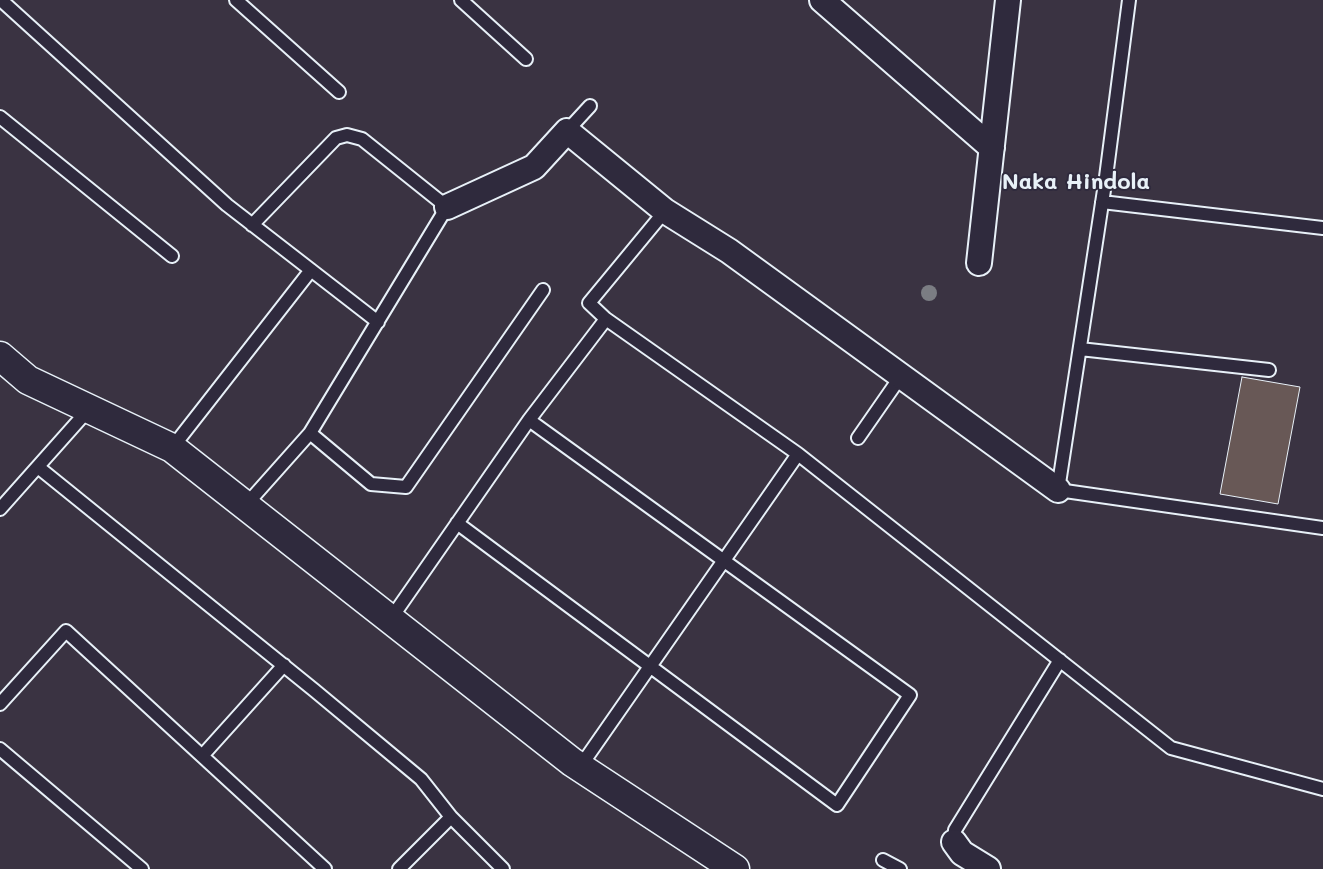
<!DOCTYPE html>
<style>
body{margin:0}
canvas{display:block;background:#3a3342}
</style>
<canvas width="1323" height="869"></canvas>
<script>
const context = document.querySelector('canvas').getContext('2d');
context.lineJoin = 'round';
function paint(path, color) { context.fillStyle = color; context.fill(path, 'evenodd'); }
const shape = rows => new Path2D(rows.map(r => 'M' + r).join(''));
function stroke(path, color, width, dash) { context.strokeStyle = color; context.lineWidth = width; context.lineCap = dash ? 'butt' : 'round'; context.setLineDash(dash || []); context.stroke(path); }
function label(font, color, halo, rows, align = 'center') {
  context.font = font + ' Mali,sans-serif'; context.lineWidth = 4; context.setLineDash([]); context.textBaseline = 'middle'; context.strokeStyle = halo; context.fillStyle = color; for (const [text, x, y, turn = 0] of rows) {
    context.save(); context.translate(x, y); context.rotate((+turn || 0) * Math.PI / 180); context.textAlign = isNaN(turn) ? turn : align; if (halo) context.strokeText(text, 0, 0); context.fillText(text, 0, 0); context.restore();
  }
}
const building = shape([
 [1242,377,1300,387,1278,504,1220,494,1242,377]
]);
const service = shape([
 [1,0,227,205,378,322],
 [236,0,339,92],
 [461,0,526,59],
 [1129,0,1106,177,1058,490,1323,528],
 [0,117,172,256],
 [567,131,590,106],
 [1102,202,1323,228],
 [665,211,589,303,606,319,798,454,1171,748,1323,789],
 [1080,349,1269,370],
 [310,433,371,484,406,487,543,290],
 [858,438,901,376],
 [172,448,311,270],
 [38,467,314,690,421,779,451,817,503,869],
 [245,506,310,433,447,207,362,139,347,135,336,138,252,225],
 [0,509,89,409],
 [457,523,837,805,910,695,529,420],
 [390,620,529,420,606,319],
 [0,704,66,631,325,869],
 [0,749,142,869],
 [202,756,284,665],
 [580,767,798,454],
 [954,842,955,830,1060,660],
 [883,860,900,869],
 [399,869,451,817]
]);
const minor = shape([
 [822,0,992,148],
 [447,207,534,167,567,131,665,211,729,251,1058,490],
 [979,263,1008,0],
 [954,842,962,853,988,869]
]);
const tertiary = shape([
 [0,356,28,380,172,448,572,762,735,869]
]);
const trees = [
 [929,293]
];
const districtNames = [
 ["Naka Hindola",1076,182]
];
paint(building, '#685856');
stroke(building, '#e8f1f8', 1);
stroke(service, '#e8f1f8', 16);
stroke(minor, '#e8f1f8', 28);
stroke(tertiary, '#e8f1f8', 31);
stroke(service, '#2f2a3d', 12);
stroke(minor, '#2f2a3d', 24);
stroke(tertiary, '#2f2a3d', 28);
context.fillStyle = '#7b7d83';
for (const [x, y] of trees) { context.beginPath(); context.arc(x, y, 8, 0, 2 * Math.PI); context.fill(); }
label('bold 22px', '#e8f1f8', '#2f2a3d', districtNames);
</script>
